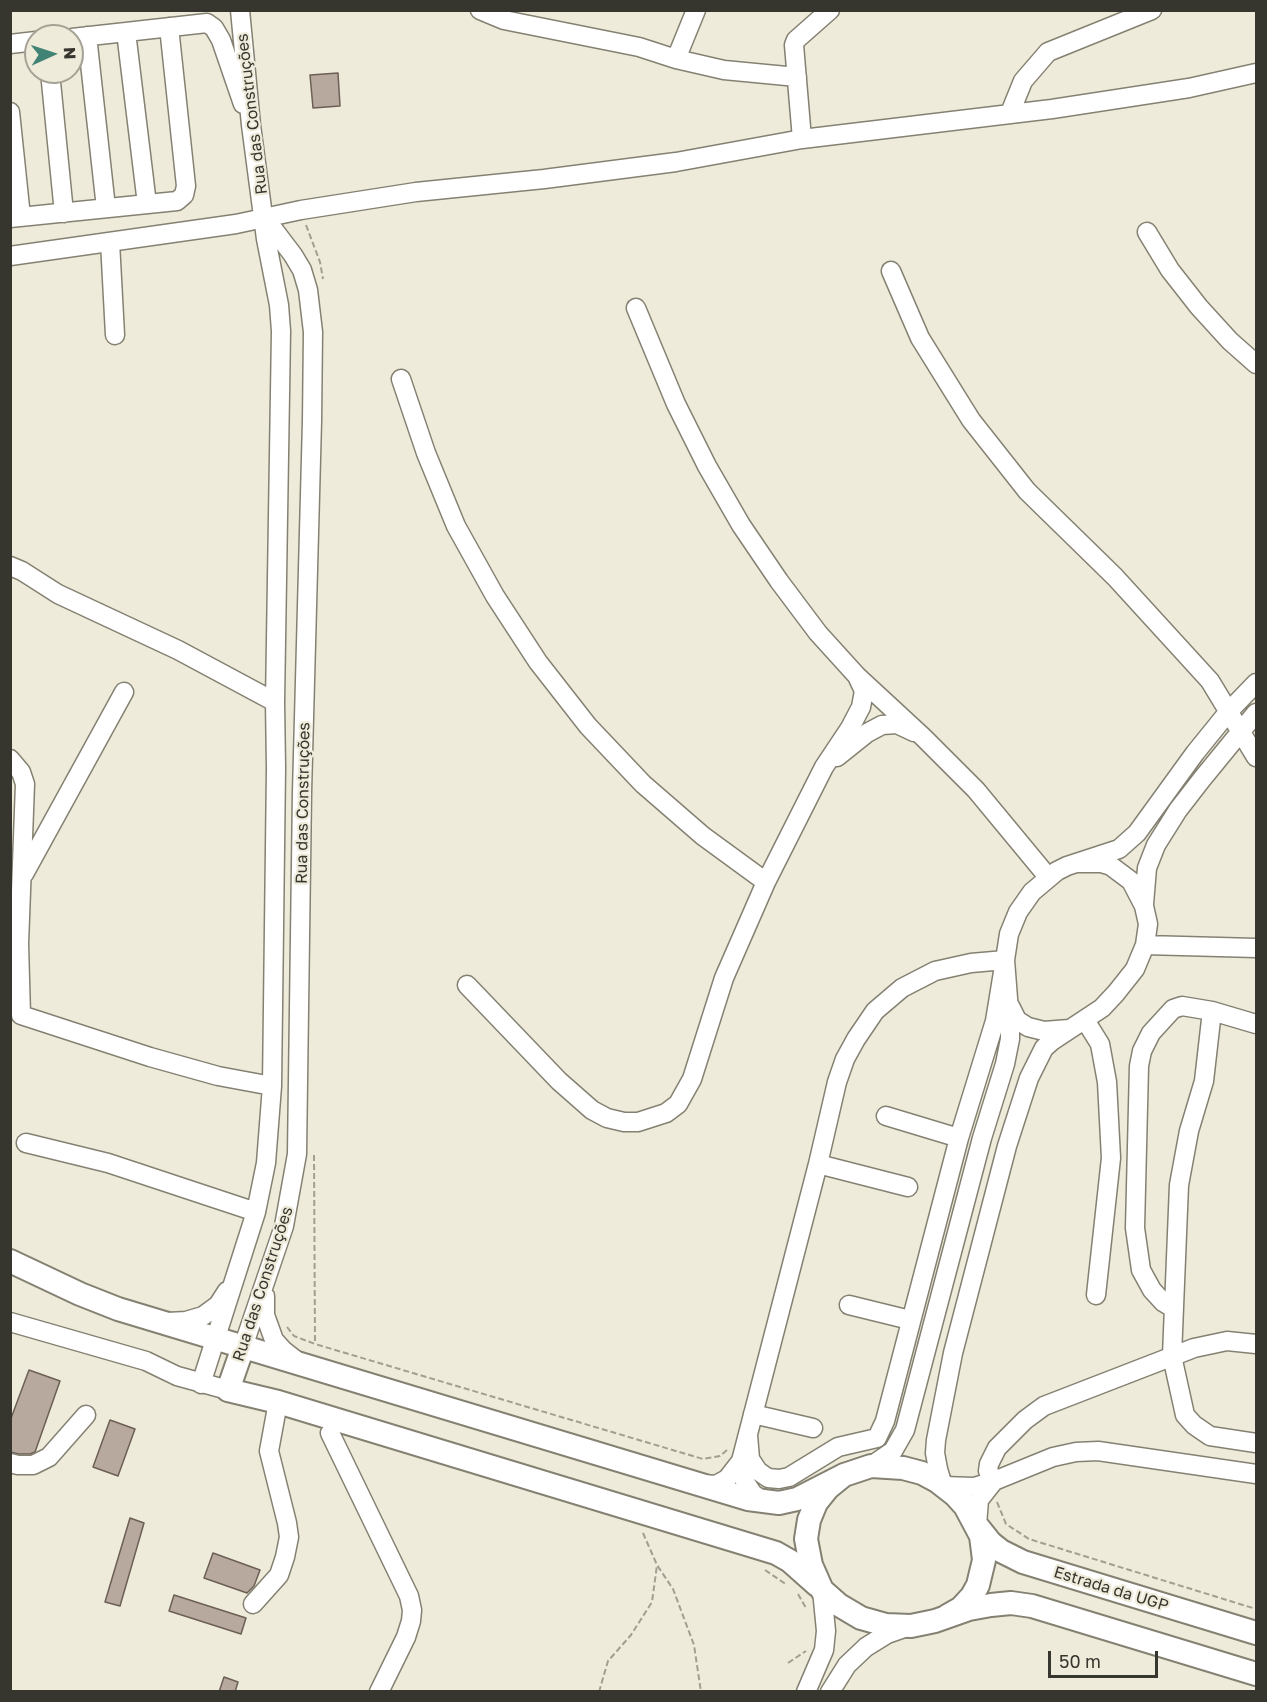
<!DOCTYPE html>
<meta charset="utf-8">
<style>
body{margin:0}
#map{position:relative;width:1267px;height:1702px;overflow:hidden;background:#efebda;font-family:"Golos Text",sans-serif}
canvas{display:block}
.frame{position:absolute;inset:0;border:12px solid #36352e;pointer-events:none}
.north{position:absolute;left:24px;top:24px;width:60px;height:60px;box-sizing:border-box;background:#efebda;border:2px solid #a5a295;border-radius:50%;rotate:87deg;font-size:16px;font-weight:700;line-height:24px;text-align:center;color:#36352e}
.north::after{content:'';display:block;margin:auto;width:21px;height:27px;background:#418374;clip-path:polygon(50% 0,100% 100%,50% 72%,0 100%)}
.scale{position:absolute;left:1048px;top:1651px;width:110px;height:27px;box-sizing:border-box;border:3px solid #36352e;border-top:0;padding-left:8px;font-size:18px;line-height:21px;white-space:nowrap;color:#36352e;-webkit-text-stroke:4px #efebda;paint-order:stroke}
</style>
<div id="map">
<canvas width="1267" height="1702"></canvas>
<div class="frame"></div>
<div class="north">N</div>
<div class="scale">50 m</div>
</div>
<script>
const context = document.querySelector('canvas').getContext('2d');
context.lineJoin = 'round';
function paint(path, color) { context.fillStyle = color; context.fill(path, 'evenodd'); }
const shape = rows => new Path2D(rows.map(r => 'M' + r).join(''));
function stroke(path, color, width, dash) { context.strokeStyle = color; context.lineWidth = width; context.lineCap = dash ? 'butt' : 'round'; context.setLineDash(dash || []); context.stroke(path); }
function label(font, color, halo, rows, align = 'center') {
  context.font = font + ' "Golos Text",sans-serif'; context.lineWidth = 4.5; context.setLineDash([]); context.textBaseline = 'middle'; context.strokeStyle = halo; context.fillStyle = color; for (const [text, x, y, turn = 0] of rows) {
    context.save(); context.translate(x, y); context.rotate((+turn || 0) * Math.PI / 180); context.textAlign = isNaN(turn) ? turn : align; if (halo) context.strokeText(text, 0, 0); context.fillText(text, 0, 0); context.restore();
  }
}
const building = shape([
 [338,73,340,106,313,108,310,75,338,73],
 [29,1370,60,1381,35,1452,30,1454,19,1454,10,1452,10,1421,29,1370],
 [110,1420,135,1429,118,1476,93,1467,110,1420],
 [130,1518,144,1523,120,1606,105,1602,130,1518],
 [213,1553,260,1570,254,1586,247,1593,204,1578,213,1553],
 [174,1595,246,1618,241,1634,169,1611,174,1595],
 [224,1677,238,1682,235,1692,219,1692,224,1677]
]);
const path = shape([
 [306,225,320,262,323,279],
 [314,1155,315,1344],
 [287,1327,294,1336,315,1344,703,1459,720,1456,727,1450],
 [997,1502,1006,1524,1029,1539,1256,1609],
 [643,1533,657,1565,673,1589,694,1645,701,1692],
 [765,1570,787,1585],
 [798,1594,806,1608],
 [788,1663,806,1651],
 [599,1692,608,1661,631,1635,652,1602,657,1565]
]);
const minor = shape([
 [480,10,504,20,639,47,676,59,724,70,797,77],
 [126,32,147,204],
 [87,36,106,208],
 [72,38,207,23,214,28,221,40,243,104],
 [10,44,36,41],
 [676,59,696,10],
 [50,72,64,213],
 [10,112,21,217],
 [1010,113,1023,81,1048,52,1152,10],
 [802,139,794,45,796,40,830,10],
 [10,218,177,201,184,195,186,186,169,27],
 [1147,232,1170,270,1199,307,1230,341,1256,364],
 [110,242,115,335],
 [10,256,236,224,301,210,416,192,544,179,676,162,802,139,1052,109,1189,88,1256,73],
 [891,271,920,338,971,420,1027,491,1115,577,1210,681,1256,757],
 [636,308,676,404,707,466,741,525,779,581,818,633,857,676,923,737,976,790,1048,877],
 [401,379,426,453,456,526,495,596,538,662,588,726,643,784,703,836,766,882],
 [10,566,22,571,58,594,178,650,275,702],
 [837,757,867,733,882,725,897,724,914,732],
 [10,759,21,772,25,784,19,944,21,1015,150,1057,218,1076,272,1086],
 [1077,863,1101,863,1111,866,1131,881,1144,906,1148,924,1145,945,1135,969,1116,993,1102,1008,1052,1041,1044,1048,1029,1078,1007,1146,953,1353,936,1440,935,1453,938,1469,943,1486,974,1487,994,1481,1053,1457,1076,1452,1098,1451,1256,1474],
 [24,874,124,692],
 [1144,904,1147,868,1156,845,1178,810,1202,779,1256,713],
 [1145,945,1256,948],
 [467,985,559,1081,592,1110,607,1118,624,1122,638,1122,666,1113,678,1104,692,1079,724,978,766,882,824,767,850,728,861,707,864,691,857,676],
 [1010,1006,1017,1020,1028,1027,1044,1031,1069,1029],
 [1212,1011,1204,1081,1189,1131,1179,1185,1172,1356,1185,1415,1194,1425,1210,1436,1256,1443],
 [1085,1020,1100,1044,1107,1082,1111,1158,1096,1295],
 [886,1116,959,1138],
 [26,1143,108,1163,256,1212],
 [818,1164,908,1187],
 [265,1296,265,1315,274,1340,283,1350,297,1361],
 [849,1305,910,1320],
 [1173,1308,1163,1302,1152,1290,1141,1270,1135,1228,1139,1066,1142,1051,1151,1033,1173,1009,1182,1006,1212,1011,1256,1024],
 [10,1322,146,1361,177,1376,228,1390],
 [168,1322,186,1321,203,1316,218,1305,227,1291],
 [243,1347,284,1226,297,1154,302,792,312,421,313,332,308,290,302,270,293,255,265,218],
 [201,1384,256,1212,266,1163,272,1086,276,768,275,702,281,331,279,305,266,239,251,125,240,10],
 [753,1414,813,1428],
 [330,1433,409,1596,412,1610,411,1621,406,1637,379,1692],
 [741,1461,745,1482,753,1494,765,1502],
 [10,1463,18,1465,33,1465,49,1457,86,1415],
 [871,1466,893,1451,905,1430,982,1138,1005,1064,1010,1039,1010,1024,1005,960,1009,934,1018,912,1032,892,1057,871,1067,866,1119,849,1137,833,1195,753,1229,711,1256,683],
 [994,1481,988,1471,989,1464,997,1448,1025,1420,1044,1406,1194,1348,1227,1341,1256,1344],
 [701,1484,716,1485,727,1479,741,1461,818,1164,837,1082,845,1059,856,1039,875,1011,902,988,935,971,971,963,1005,960,995,1021,959,1138,885,1421,877,1438,838,1447,789,1477,779,1479,768,1478,758,1471,750,1459,748,1435],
 [977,1525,979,1500,994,1481],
 [253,1604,279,1575,285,1557,289,1537,287,1523,269,1451,278,1402],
 [806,1692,824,1650,826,1631,822,1590],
 [830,1692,847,1665,866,1647,887,1634,907,1627]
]);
const major = shape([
 [10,1261,80,1294,118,1309,748,1499,779,1503,797,1499,844,1475],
 [243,1347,228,1390,278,1402,776,1553,790,1561,817,1585],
 [979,1528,991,1543,1001,1551,1023,1562,1256,1633],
 [947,1616,961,1608,972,1596,978,1585,984,1560,981,1536,965,1506,955,1495,937,1481,922,1473,903,1468,871,1466,844,1475,828,1488,816,1503,809,1520,806,1539,811,1565,822,1590,839,1605,861,1618,886,1625,911,1626,935,1621,969,1609,991,1605,1011,1603,1032,1606,1256,1674]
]);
const streetNames = [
 ["Rua das Construções",252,114,-97],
 ["Rua das Construções",303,803,-89],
 ["Rua das Construções",263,1284,-72],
 ["Estrada da UGP",1111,1589,17]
];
paint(building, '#b7a99e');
stroke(building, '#6c5f55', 1.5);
stroke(minor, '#858172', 21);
stroke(major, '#858172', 26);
stroke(path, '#a29f92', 2, [6, 3]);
stroke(minor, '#fff', 18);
stroke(major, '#fff', 22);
label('16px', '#36352e', '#efebda', streetNames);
</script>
